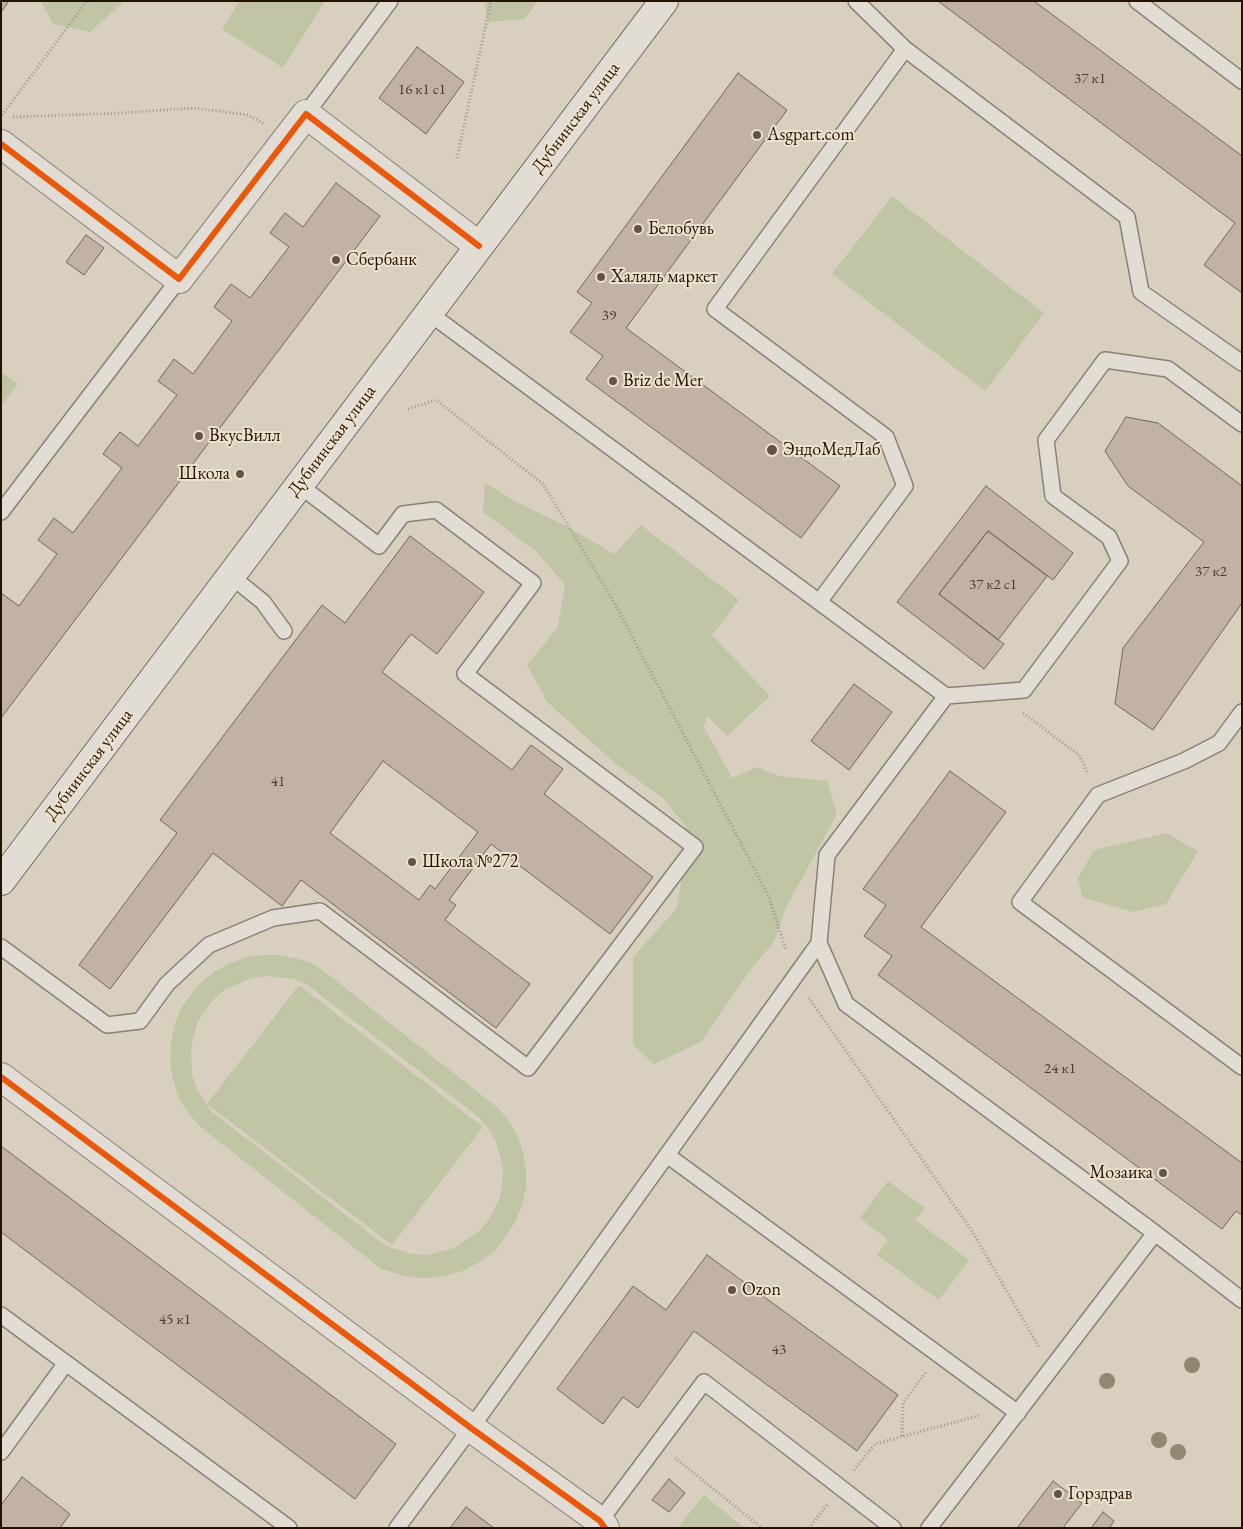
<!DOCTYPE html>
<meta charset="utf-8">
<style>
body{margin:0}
#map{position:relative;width:1243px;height:1529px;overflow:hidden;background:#d9cfbf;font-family:"EB Garamond",serif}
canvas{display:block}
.frame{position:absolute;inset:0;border:2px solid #231200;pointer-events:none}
</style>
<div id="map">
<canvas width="1243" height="1529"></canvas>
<div class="frame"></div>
</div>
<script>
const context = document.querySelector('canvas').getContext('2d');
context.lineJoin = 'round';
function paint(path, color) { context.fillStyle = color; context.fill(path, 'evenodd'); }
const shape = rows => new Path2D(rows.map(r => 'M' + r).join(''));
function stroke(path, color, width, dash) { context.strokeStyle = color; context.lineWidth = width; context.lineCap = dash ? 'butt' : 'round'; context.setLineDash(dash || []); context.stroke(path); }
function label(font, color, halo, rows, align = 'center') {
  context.font = font + ' "EB Garamond",serif'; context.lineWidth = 4; context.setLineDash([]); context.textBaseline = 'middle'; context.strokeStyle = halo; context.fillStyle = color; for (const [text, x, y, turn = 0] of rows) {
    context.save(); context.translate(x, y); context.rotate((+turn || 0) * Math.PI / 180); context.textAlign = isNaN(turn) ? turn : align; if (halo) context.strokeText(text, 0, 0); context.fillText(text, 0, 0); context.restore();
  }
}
const green = shape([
 [41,1,125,1,90,32,53,24],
 [239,1,325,1,283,68,222,29],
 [484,1,538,1,525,19,488,22],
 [892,196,1044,313,985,391,832,274],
 [1,372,18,384,1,406],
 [485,483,515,501,568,527,614,554,641,525,739,600,712,635,770,696,727,736,707,716,704,727,732,778,757,767,779,776,827,781,837,814,786,908,774,942,751,969,701,1042,654,1064,633,1045,633,957,676,909,686,859,686,827,663,798,617,765,547,702,527,665,558,627,565,585,537,552,483,512],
 [1166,833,1198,851,1166,904,1133,912,1082,897,1078,878,1094,850],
 [264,955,282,955,299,959,316,965,498,1108,509,1121,518,1137,523,1153,526,1171,526,1188,522,1206,515,1222,506,1237,495,1251,481,1261,466,1270,449,1275,432,1278,414,1278,397,1274,380,1268,198,1125,187,1111,178,1096,173,1079,170,1062,171,1044,174,1027,180,1010,190,995,201,982,215,971,231,963,247,957],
 [266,976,293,979,306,984,480,1118,489,1129,496,1142,503,1169,502,1183,500,1197,494,1210,487,1222,478,1232,454,1248,427,1255,413,1254,386,1246,212,1112,197,1089,192,1075,191,1047,198,1021,215,998,226,989,252,978],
 [299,985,483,1127,392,1245,207,1104],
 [888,1181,925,1208,915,1220,969,1260,939,1300,877,1255,888,1240,860,1218],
 [704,1495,744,1528,677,1528]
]);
const building = shape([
 [1,1,9,1,1,12,1,1],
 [938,1,1034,1,1242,156,1242,293,1204,265,1235,223,938,1],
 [417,47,464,82,426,134,379,98,417,47],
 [738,73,787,110,626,328,840,486,801,538,586,379,603,356,570,332,592,303,577,292,738,73],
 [336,183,380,216,1,718,1,593,19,606,57,554,38,540,54,518,73,533,122,468,103,454,111,443,120,432,138,446,177,395,158,381,174,359,193,374,232,321,214,307,231,284,250,298,289,247,270,233,285,213,303,227,336,183],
 [86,235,104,248,84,275,66,262,86,235],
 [1126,417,1158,423,1242,486,1242,603,1153,730,1115,704,1123,648,1204,542,1128,486,1105,451,1126,417],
 [986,486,1073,553,1053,580,988,531,939,594,1004,644,984,669,897,602,986,486],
 [988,531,1047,576,998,640,939,594,988,531],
 [410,536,484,592,437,654,411,634,382,672,512,770,531,745,563,769,544,794,653,877,610,934,491,844,449,900,456,905,445,920,530,984,496,1028,301,880,282,906,213,853,110,989,79,965,177,833,160,820,322,605,345,623,410,536],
 [383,761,478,832,435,889,430,885,419,900,330,833,383,761],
 [854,684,892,712,849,770,811,741,854,684],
 [950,771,1006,812,921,927,1242,1163,1242,1215,1236,1211,1222,1229,878,975,892,956,864,936,886,905,863,889,950,771],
 [1,1146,396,1444,355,1499,1,1232,1,1146],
 [707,1255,898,1395,857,1451,694,1331,638,1408,623,1397,603,1424,557,1389,633,1286,666,1310,707,1255],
 [22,1477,70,1514,60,1528,1,1528,1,1505,22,1477],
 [669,1479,685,1493,669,1512,652,1500,669,1479],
 [1053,1481,1082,1503,1063,1528,1017,1528,1053,1481],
 [466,1507,494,1528,450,1528,466,1507],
 [1103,1512,1114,1521,1110,1527,1111,1528,1091,1528,1103,1512]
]);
const path = shape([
 [2,115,87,1],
 [13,117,122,113,194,108,248,115,264,124],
 [457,158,491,1],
 [408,409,436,400,543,484,614,602,769,897,786,950],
 [1023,713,1079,755,1088,774],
 [809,998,972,1231,1039,1347],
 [902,1436,903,1403,926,1372],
 [675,1458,762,1528],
 [854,1470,875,1444,981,1415],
 [809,1528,827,1505]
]);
const lane = shape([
 [856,1,905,49,1127,217,1141,292,1242,363],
 [1137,1,1242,81],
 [306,114,390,1],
 [429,313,946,696],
 [1242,424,1168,369,1105,360,1046,440,1053,496,1109,537,1120,561,1024,690,946,696,827,855,819,943,846,1004,1155,1233,1242,1300],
 [1,512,179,279],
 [231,576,263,602,284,631],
 [819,602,905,486,886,437,715,309,905,49],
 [1242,712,1219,743,1184,761,1098,795,1020,902,1242,1067],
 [1,947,107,1025,140,1021,167,984,209,945,273,918,320,911,528,1068,695,847,465,674,533,583,436,510,403,514,379,546,299,485],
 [667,1155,1018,1413],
 [1,1315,66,1363,1,1452],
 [66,1363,289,1528],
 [600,1521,704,1382,893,1528],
 [397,1528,471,1428,819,943],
 [929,1528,1155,1233]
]);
const street = shape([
 [1,144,179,279,306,114,479,246],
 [1,1077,471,1428,600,1521,605,1528]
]);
const secondary = shape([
 [1,881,664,1]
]);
const cycleway = shape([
 [1,144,179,279,306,114,479,246],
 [1,1077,471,1428,600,1521,605,1528]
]);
const trees = [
 [1192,1365],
 [1107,1381],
 [1159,1440],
 [1178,1452]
];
const markers = [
 [757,135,5,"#635443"],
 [638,229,5,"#635443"],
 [336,260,5,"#635443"],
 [601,277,5,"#635443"],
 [613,381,5,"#635443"],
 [199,436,5,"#635443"],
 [772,450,6,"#635443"],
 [240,474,5,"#635443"],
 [412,862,5,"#635443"],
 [1163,1173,5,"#635443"],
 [732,1290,5,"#635443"],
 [1058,1494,5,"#635443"]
];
const numberNames = [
 ["37 к1",1090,79],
 ["16 к1 с1",422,90],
 ["39",609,316],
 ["37 к2",1211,572],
 ["37 к2 с1",993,585],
 ["41",278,782],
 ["24 к1",1060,1069],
 ["45 к1",175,1320],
 ["43",779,1350]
];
const streetNames = [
 ["Дубнинская улица",576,118,-53],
 ["Дубнинская улица",332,441,-53],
 ["Дубнинская улица",89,765,-53]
];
const poiNames = [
 ["Asgpart.com",767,135],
 ["Белобувь",648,229],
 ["Сбербанк",346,260],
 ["Халяль маркет",611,277],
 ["Briz de Mer",623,381],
 ["ВкусВилл",209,436],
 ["ЭндоМедЛаб",783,450],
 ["Школа",230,474,"right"],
 ["Школа №272",422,862],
 ["Мозаика",1153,1173,"right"],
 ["Ozon",742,1290],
 ["Горздрав",1068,1494]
];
paint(green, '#c1c5a6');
paint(building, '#c2b2a5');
stroke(building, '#6f675c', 1);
stroke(lane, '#898175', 18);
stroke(street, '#898175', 30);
stroke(secondary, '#6f675c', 30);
stroke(path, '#9d978f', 3, [1, 2.5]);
stroke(lane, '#e2ddd4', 15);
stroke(street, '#e2ddd4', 28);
stroke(secondary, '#e2ddd4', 28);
stroke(cycleway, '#e8590c', 6);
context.fillStyle = '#908872';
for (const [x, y] of trees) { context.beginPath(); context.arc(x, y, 8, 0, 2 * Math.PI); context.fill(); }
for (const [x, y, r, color] of markers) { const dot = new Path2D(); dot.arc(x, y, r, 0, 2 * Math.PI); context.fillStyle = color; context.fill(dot); stroke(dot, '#ede2ce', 2); }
label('15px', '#4b3a29', null, numberNames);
label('18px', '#231200', '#ede2ce', streetNames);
label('18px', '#231200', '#ede2ce', poiNames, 'left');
</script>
